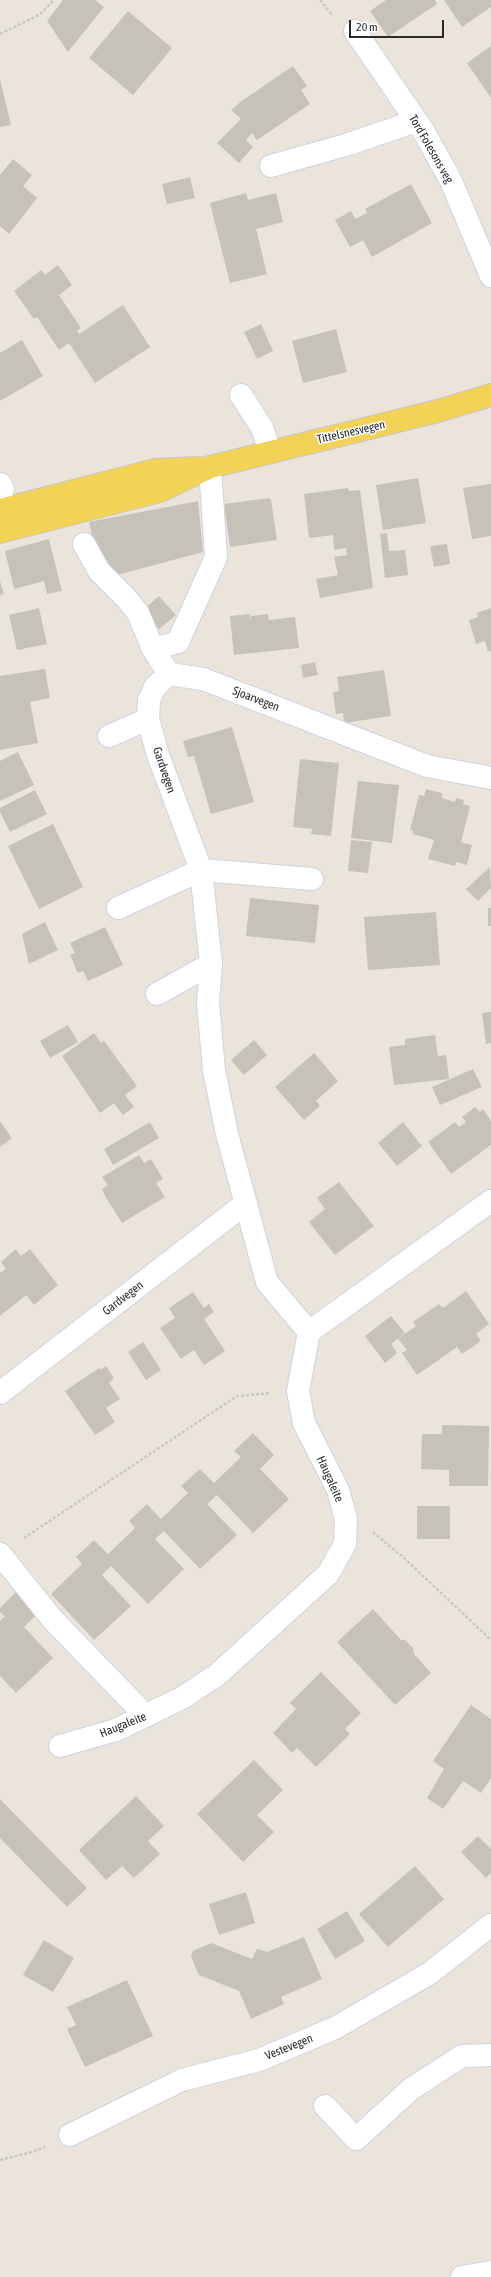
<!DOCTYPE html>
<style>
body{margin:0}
#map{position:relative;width:491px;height:2277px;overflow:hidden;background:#ebe4da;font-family:"Asap Condensed",sans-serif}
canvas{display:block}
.scale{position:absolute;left:349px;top:20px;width:95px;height:18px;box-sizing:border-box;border:2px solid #292929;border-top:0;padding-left:5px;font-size:12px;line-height:14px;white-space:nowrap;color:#292929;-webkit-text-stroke:3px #fff;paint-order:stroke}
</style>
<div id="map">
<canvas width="491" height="2277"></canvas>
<div class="scale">20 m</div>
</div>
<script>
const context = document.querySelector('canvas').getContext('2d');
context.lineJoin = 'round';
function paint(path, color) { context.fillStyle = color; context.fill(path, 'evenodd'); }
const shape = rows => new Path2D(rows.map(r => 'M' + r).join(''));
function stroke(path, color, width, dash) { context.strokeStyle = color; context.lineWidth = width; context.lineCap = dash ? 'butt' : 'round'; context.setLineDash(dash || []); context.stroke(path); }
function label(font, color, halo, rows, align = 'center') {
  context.font = font + ' "Asap Condensed",sans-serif'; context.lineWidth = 3; context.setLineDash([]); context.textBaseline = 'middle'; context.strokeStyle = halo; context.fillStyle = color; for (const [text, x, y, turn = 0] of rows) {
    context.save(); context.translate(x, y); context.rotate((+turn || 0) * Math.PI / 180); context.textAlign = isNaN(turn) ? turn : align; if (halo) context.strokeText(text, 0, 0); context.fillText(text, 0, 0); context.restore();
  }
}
const building = shape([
 [63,0,95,0,104,7,68,52,47,21],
 [386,0,435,0,437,4,388,37,370,11],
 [444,0,491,0,491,7,462,27],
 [128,11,172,48,133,95,89,58],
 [491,46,491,98,467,63],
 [293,66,307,86,301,90,310,104,257,140,252,133,246,140,253,147,239,163,217,143,241,119,231,110,243,100],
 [0,79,11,125,0,127],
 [13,159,32,175,23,186,37,198,9,234,0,226,0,175],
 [190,177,195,198,167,204,162,184],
 [411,184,432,223,372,257,363,240,350,247,335,220,351,211,355,219,367,213,365,209],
 [246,193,248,200,276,193,283,222,256,229,267,274,230,283,210,203],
 [58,265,72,285,59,295,81,328,77,331,79,334,123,305,150,347,95,383,69,343,59,350,37,317,34,319,14,291,41,270,45,275],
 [261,324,273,351,257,359,244,332],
 [336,329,347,372,303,383,292,341],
 [22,340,43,376,0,401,0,353],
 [418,478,426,523,383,530,376,485],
 [491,484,491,536,472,539,463,488],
 [348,488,349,491,360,490,373,588,320,598,316,579,338,575,334,557,347,555,346,548,334,550,333,535,309,538,304,494],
 [269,498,271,500,277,540,230,547,224,504],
 [198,501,203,552,117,575,99,568,89,522],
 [387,533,389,551,405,550,408,575,385,578,380,534],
 [49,539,62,591,47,594,44,581,14,589,5,551],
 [447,544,450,564,434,567,430,546],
 [0,581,4,594,0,595],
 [159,596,176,615,159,629,143,610],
 [39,608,47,644,17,650,9,615],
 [491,608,491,651,488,652,485,641,476,644,469,620,478,617,477,613],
 [250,614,250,620,251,616,268,614,269,620,295,617,299,648,234,655,230,616],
 [315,662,318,675,303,678,301,665],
 [45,669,50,698,30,702,38,743,0,750,0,676],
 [384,670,391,716,344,723,343,713,336,714,333,692,339,691,337,677],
 [232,727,254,802,211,814,194,756,188,757,183,741],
 [18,752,34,785,0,801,0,761],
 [300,759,339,763,331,836,311,834,312,829,293,827],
 [358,781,399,785,392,843,351,838],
 [426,789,442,793,442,798,455,802,456,798,464,800,463,804,470,806,461,842,472,845,467,865,456,862,455,866,428,859,434,840,413,834,413,831,410,830,419,795,424,796],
 [35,790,47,814,10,832,0,812,0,808],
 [53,824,83,887,39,909,8,846],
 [351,840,372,842,368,873,348,871],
 [490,867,491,888,478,901,466,889],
 [250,898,319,905,315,943,246,936],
 [488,908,491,908,491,926,488,926],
 [436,912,440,965,368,970,364,917],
 [45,922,58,950,29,964,22,934],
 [105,927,123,965,88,981,83,971,78,973,70,955,75,953,70,943],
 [491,1012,491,1043,486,1044,482,1013],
 [68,1025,78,1042,50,1058,40,1041],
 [94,1033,101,1043,104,1041,137,1086,125,1095,134,1107,123,1115,114,1103,100,1113,62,1056],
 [435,1035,438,1056,446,1055,449,1079,394,1085,389,1047,405,1045,405,1039],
 [254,1040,267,1055,244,1075,231,1060],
 [314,1053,338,1081,316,1101,320,1106,304,1120,275,1087],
 [473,1069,482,1087,440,1105,432,1087],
 [475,1107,480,1112,483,1109,491,1121,491,1145,451,1174,428,1142,455,1122,459,1127,466,1122,462,1117],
 [0,1121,12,1138,0,1147],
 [150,1122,159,1138,113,1165,104,1149],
 [403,1122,422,1146,397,1166,378,1143],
 [139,1155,144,1163,151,1159,163,1179,156,1183,165,1197,122,1223,105,1196,102,1189,108,1185,102,1177],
 [339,1182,374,1226,335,1255,309,1222,325,1209,317,1198],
 [16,1249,21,1256,30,1249,58,1285,34,1305,26,1295,0,1316,0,1273,6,1269,1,1262],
 [466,1291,489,1324,476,1334,481,1341,462,1354,457,1347,417,1375,402,1353,407,1350,398,1339,416,1326,413,1322,439,1304,443,1308],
 [193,1292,204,1308,209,1304,214,1312,204,1319,225,1351,204,1365,194,1350,181,1359,160,1328,175,1318,169,1308],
 [391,1316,405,1333,391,1344,397,1353,385,1363,365,1336],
 [143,1342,161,1370,146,1380,128,1352],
 [106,1366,114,1378,109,1383,120,1399,106,1408,115,1422,95,1435,65,1391,99,1368,100,1370],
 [442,1425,489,1426,488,1486,449,1486,449,1470,421,1469,422,1434,442,1434],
 [253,1433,274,1455,260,1469,289,1499,253,1533,217,1495,207,1504,237,1535,200,1569,164,1531,155,1539,184,1569,148,1604,111,1566,102,1575,131,1606,94,1640,51,1594,82,1564,76,1557,94,1540,108,1554,135,1528,129,1521,147,1504,161,1519,188,1493,181,1486,200,1469,214,1483,241,1457,234,1451],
 [417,1506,450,1506,450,1539,417,1539],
 [16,1592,37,1614,24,1627,53,1658,16,1693,0,1676,0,1621,5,1616,0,1612,0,1608],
 [373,1609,401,1640,405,1640,413,1648,414,1654,431,1673,395,1705,337,1642],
 [321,1672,361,1713,345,1729,350,1734,316,1767,297,1748,292,1753,273,1733,296,1709,290,1703],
 [471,1705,491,1719,491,1778,481,1793,463,1781,443,1809,427,1798,444,1769,433,1761],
 [254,1760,283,1790,257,1815,274,1832,243,1862,197,1814],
 [136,1796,164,1826,148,1841,160,1854,134,1878,122,1866,106,1880,79,1850],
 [0,1799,87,1888,67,1907,0,1838],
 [478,1836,491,1849,491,1873,486,1878,461,1852],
 [415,1866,444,1899,388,1947,359,1914],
 [246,1892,255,1923,219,1935,209,1904],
 [347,1911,365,1941,335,1959,317,1929],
 [304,1937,322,1979,281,1997,284,2004,251,2019,239,1991,199,1975,191,1957,193,1951,211,1943,252,1959,257,1949,267,1952],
 [44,1940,74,1958,53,1992,23,1975],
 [127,1980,153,2036,85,2067,67,2029,76,2025,67,2007]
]);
const path = shape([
 [320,0,333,16],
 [0,34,39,15,54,0],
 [373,1532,403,1557,491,1640],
 [24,1538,237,1396,271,1393],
 [0,2160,32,2152,45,2147]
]);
const minor = shape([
 [355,31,424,132,451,181,491,276],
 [271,166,349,144,416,121],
 [241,395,262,428,270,451],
 [0,484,3,489],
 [84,544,99,571,126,598,138,613,153,649,169,674,203,679,427,766,491,778],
 [153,649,178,642,216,557,210,467],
 [169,674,155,687,149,700,148,719,158,755,201,870,211,964,208,1003,214,1070,227,1134,267,1282,309,1332],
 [109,736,148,719],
 [118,908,201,870,312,879],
 [157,994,211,964],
 [0,1393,246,1203],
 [0,1554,54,1621,146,1716],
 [60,1746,116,1730,182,1698,217,1675,328,1574,345,1544,346,1519,338,1490,304,1423,298,1391,309,1332,491,1201],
 [325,2106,356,2139,411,2089,462,2056,491,2055],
 [70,2135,182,2080,259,2060,335,2028,430,1973,491,1925],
 [462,2277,491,2272]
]);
const major = shape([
 [0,510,155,470,199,468],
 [0,532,160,491,210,467,438,411,491,395]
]);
const streetNames = [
 ["Tord Folesons veg",431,149,60],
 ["Tittelsnesvegen",351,432,-13],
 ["Sjoarvegen",256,699,21],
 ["Gardvegen",164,770,71],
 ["Gardvegen",123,1298,-38],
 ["Haugaleite",330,1479,66],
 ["Haugaleite",123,1725,-22],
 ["Vestevegen",289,2047,-22]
];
paint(building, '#c7c2b9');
stroke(minor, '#cfd2e2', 24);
stroke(major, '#c7c7c7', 24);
stroke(path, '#c7c7c7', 2.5, [3, 2]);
stroke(minor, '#fff', 22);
stroke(major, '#f3d357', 22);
label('12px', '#292929', '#fff', streetNames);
</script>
